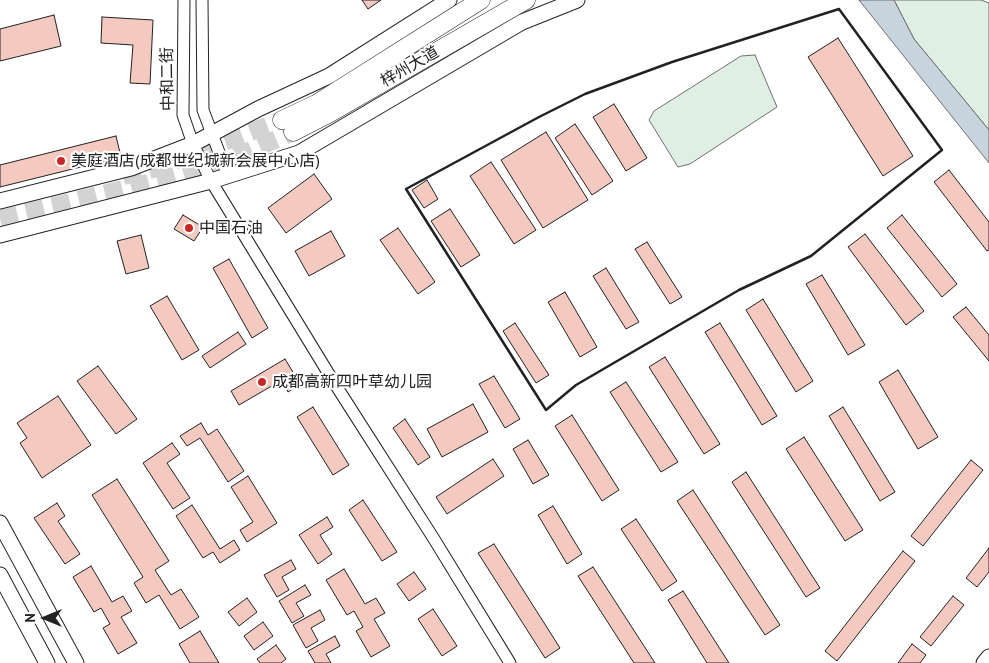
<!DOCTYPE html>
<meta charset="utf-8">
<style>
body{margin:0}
#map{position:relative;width:989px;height:663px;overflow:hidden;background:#fff;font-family:"PT Sans",sans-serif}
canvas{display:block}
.north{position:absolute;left:20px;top:593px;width:50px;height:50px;-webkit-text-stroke:4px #fff;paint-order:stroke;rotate:270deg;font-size:14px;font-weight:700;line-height:20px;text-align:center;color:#222}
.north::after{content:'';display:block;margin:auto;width:18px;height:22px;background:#222;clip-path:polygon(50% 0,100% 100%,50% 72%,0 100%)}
</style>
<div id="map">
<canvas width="989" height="663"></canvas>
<div class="north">N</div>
</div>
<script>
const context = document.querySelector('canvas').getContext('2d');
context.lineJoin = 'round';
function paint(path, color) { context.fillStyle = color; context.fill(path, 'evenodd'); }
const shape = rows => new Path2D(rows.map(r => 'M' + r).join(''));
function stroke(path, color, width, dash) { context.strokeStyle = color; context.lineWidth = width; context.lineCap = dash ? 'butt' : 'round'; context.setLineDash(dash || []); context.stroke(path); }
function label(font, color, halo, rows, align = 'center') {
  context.font = font + ' "PT Sans","Noto Sans SC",sans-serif'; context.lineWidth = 4; context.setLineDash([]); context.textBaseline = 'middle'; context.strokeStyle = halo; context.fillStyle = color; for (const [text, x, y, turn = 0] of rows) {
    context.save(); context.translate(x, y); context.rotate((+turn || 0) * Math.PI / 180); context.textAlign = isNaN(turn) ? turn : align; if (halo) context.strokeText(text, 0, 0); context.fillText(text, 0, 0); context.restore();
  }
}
const green = shape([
 [894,0,981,0,989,3,989,130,914,39,894,0],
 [755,55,777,107,690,164,678,167,649,120,654,111,741,56,755,55]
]);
const water = shape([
 [859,0,894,0,914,39,989,130,989,163,859,0]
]);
const building = shape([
 [362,0,381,0,368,9,362,0],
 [54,15,61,46,0,61,0,29,54,15],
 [102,17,153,20,150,84,130,83,133,45,101,43,102,17],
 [838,38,913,156,883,176,808,57,838,38],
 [614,104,647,158,626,171,593,117,614,104],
 [575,124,613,181,592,195,555,138,575,124],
 [546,132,588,200,543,228,501,160,546,132],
 [116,136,121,157,0,187,0,165,116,136],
 [491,162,536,230,514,244,470,176,491,162],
 [949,170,989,222,989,250,987,251,934,182,949,170],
 [314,174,332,199,286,233,268,208,314,174],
 [427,180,438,199,424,208,412,190,427,180],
 [450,209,480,255,461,267,431,221,450,209],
 [183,215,203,227,194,241,174,229,183,215],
 [902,215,957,284,942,297,887,228,902,215],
 [398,228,435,282,418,294,380,240,398,228],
 [331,231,345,256,309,276,295,251,331,231],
 [865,234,924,311,906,325,848,247,865,234],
 [141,235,149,268,126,274,117,241,141,235],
 [647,242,682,297,670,304,635,249,647,242],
 [229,259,268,328,252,338,213,268,229,259],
 [606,268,639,322,626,329,593,276,606,268],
 [822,275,865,345,848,355,806,284,822,275],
 [565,292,597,347,580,357,548,302,565,292],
 [167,296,199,350,182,360,150,306,167,296],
 [763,299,813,381,796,392,746,310,763,299],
 [966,307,989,335,989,361,953,317,966,307],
 [515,323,549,375,536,383,503,331,515,323],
 [720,323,777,416,762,425,705,332,720,323],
 [238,332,246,344,210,368,202,356,238,332],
 [665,357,720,444,704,454,649,367,665,357],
 [285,359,300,384,288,392,282,380,239,405,231,391,285,359],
 [98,366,137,419,116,434,77,381,98,366],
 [898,370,938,437,918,449,879,382,898,370],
 [494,376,520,419,505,428,479,384,494,376],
 [626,382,678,462,661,472,610,392,626,382],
 [58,396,91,445,42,478,20,443,27,438,17,423,58,396],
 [473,404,488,432,442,457,427,429,473,404],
 [313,407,349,465,333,475,297,417,313,407],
 [843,407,895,492,880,501,829,416,843,407],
 [572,415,619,490,602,501,555,426,572,415],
 [405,419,430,457,418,465,393,428,405,419],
 [201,423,208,435,217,429,244,471,228,482,200,438,187,446,180,436,201,423],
 [804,437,863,530,845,541,786,449,804,437],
 [528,440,549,475,533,484,513,449,528,440],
 [172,443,180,454,167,463,190,498,173,509,143,463,172,443],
 [493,459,504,476,447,514,436,497,493,459],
 [971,460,983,470,923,546,911,536,971,460],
 [746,472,820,588,806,597,732,482,746,472],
 [248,476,277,523,247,542,240,530,253,522,231,487,248,476],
 [117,479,169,561,155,570,171,595,181,589,199,617,180,629,159,595,146,603,134,583,143,577,92,495,117,479],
 [693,490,780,625,765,635,677,501,693,490],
 [363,500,397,552,382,561,349,510,363,500],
 [57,503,65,516,58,521,80,554,65,564,34,518,57,503],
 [192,505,220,549,234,540,240,550,220,563,213,552,203,558,176,516,192,505],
 [553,506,582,554,567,564,538,515,553,506],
 [327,517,333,527,320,535,332,554,318,564,299,535,327,517],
 [636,519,677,581,662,591,621,529,636,519],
 [494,544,560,648,545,658,478,553,494,544],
 [989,548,989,572,977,587,966,578,989,548],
 [903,551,915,561,837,661,825,651,903,551],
 [291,560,296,569,282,577,289,590,277,597,264,575,291,560],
 [91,566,112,602,123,596,132,611,121,617,137,643,118,654,103,628,110,624,101,608,94,612,73,577,91,566],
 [593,567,655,663,634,663,578,576,593,567],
 [344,569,365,604,376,598,385,613,374,619,390,646,371,657,356,631,363,627,354,611,347,615,326,580,344,569],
 [414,572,426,589,409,601,397,584,414,572],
 [305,585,311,595,296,603,304,616,292,623,279,601,305,585],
 [683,591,729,663,707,663,668,600,683,591],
 [953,596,964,605,931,646,920,637,953,596],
 [247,598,257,612,239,626,228,612,247,598],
 [433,609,457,646,442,656,418,619,433,609],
 [320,610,325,620,311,628,318,641,306,648,293,625,320,610],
 [263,622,273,636,254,650,244,636,263,622],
 [200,631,219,663,190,663,179,644,200,631],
 [335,636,340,646,326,654,331,663,315,663,308,651,335,636],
 [912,644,926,655,920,663,898,663,912,644],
 [276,645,286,659,281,663,260,663,257,659,276,645]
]);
const highwayTunnel = shape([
 [123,176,153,169,282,120],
 [0,219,160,180,238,156,293,132]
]);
const minor = shape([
 [184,0,183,115,193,144,211,181,335,384,434,539,510,663],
 [202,0,203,110,228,176]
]);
const major = shape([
 [0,201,131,168,193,144,258,109,329,76,449,0],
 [0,235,211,181,299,153,522,22,577,0],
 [0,523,76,663],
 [0,575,47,663],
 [984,663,989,657]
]);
const highway = shape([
 [282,120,316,104,481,0],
 [293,132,330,113,526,0]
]);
const wall = shape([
 [839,9,942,150,811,256,739,290,576,385,546,410,406,189,539,117,585,94,672,62,839,9]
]);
const markers = [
 [61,161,5,"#c62828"],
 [189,228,5,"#c62828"],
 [262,382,5,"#c62828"]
];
const streetNames = [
 ["梓州大道",410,67,-30],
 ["中和二街",168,79,-91]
];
const poiNames = [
 ["美庭酒店(成都世纪城新会展中心店)",71,161],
 ["中国石油",199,228],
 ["成都高新四叶草幼儿园",272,382]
];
paint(green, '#e0efe3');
stroke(green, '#6f6f6f', 1);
paint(water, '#c7d3dd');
stroke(water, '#6f6f6f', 1);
paint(building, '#f3c9c0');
stroke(building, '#222', 1);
stroke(highwayTunnel, '#d3d3d3', 18, [18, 9]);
stroke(minor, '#222', 13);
stroke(major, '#222', 17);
stroke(highway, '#222', 19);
stroke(minor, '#fff', 11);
stroke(major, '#fff', 15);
stroke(highway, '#fff', 18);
stroke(wall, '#222', 2.5);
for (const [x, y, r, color] of markers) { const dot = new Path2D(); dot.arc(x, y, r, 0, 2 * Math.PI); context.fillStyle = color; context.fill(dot); stroke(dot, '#fff', 2); }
label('16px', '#222', '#fff', streetNames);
label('16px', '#222', '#fff', poiNames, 'left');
</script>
